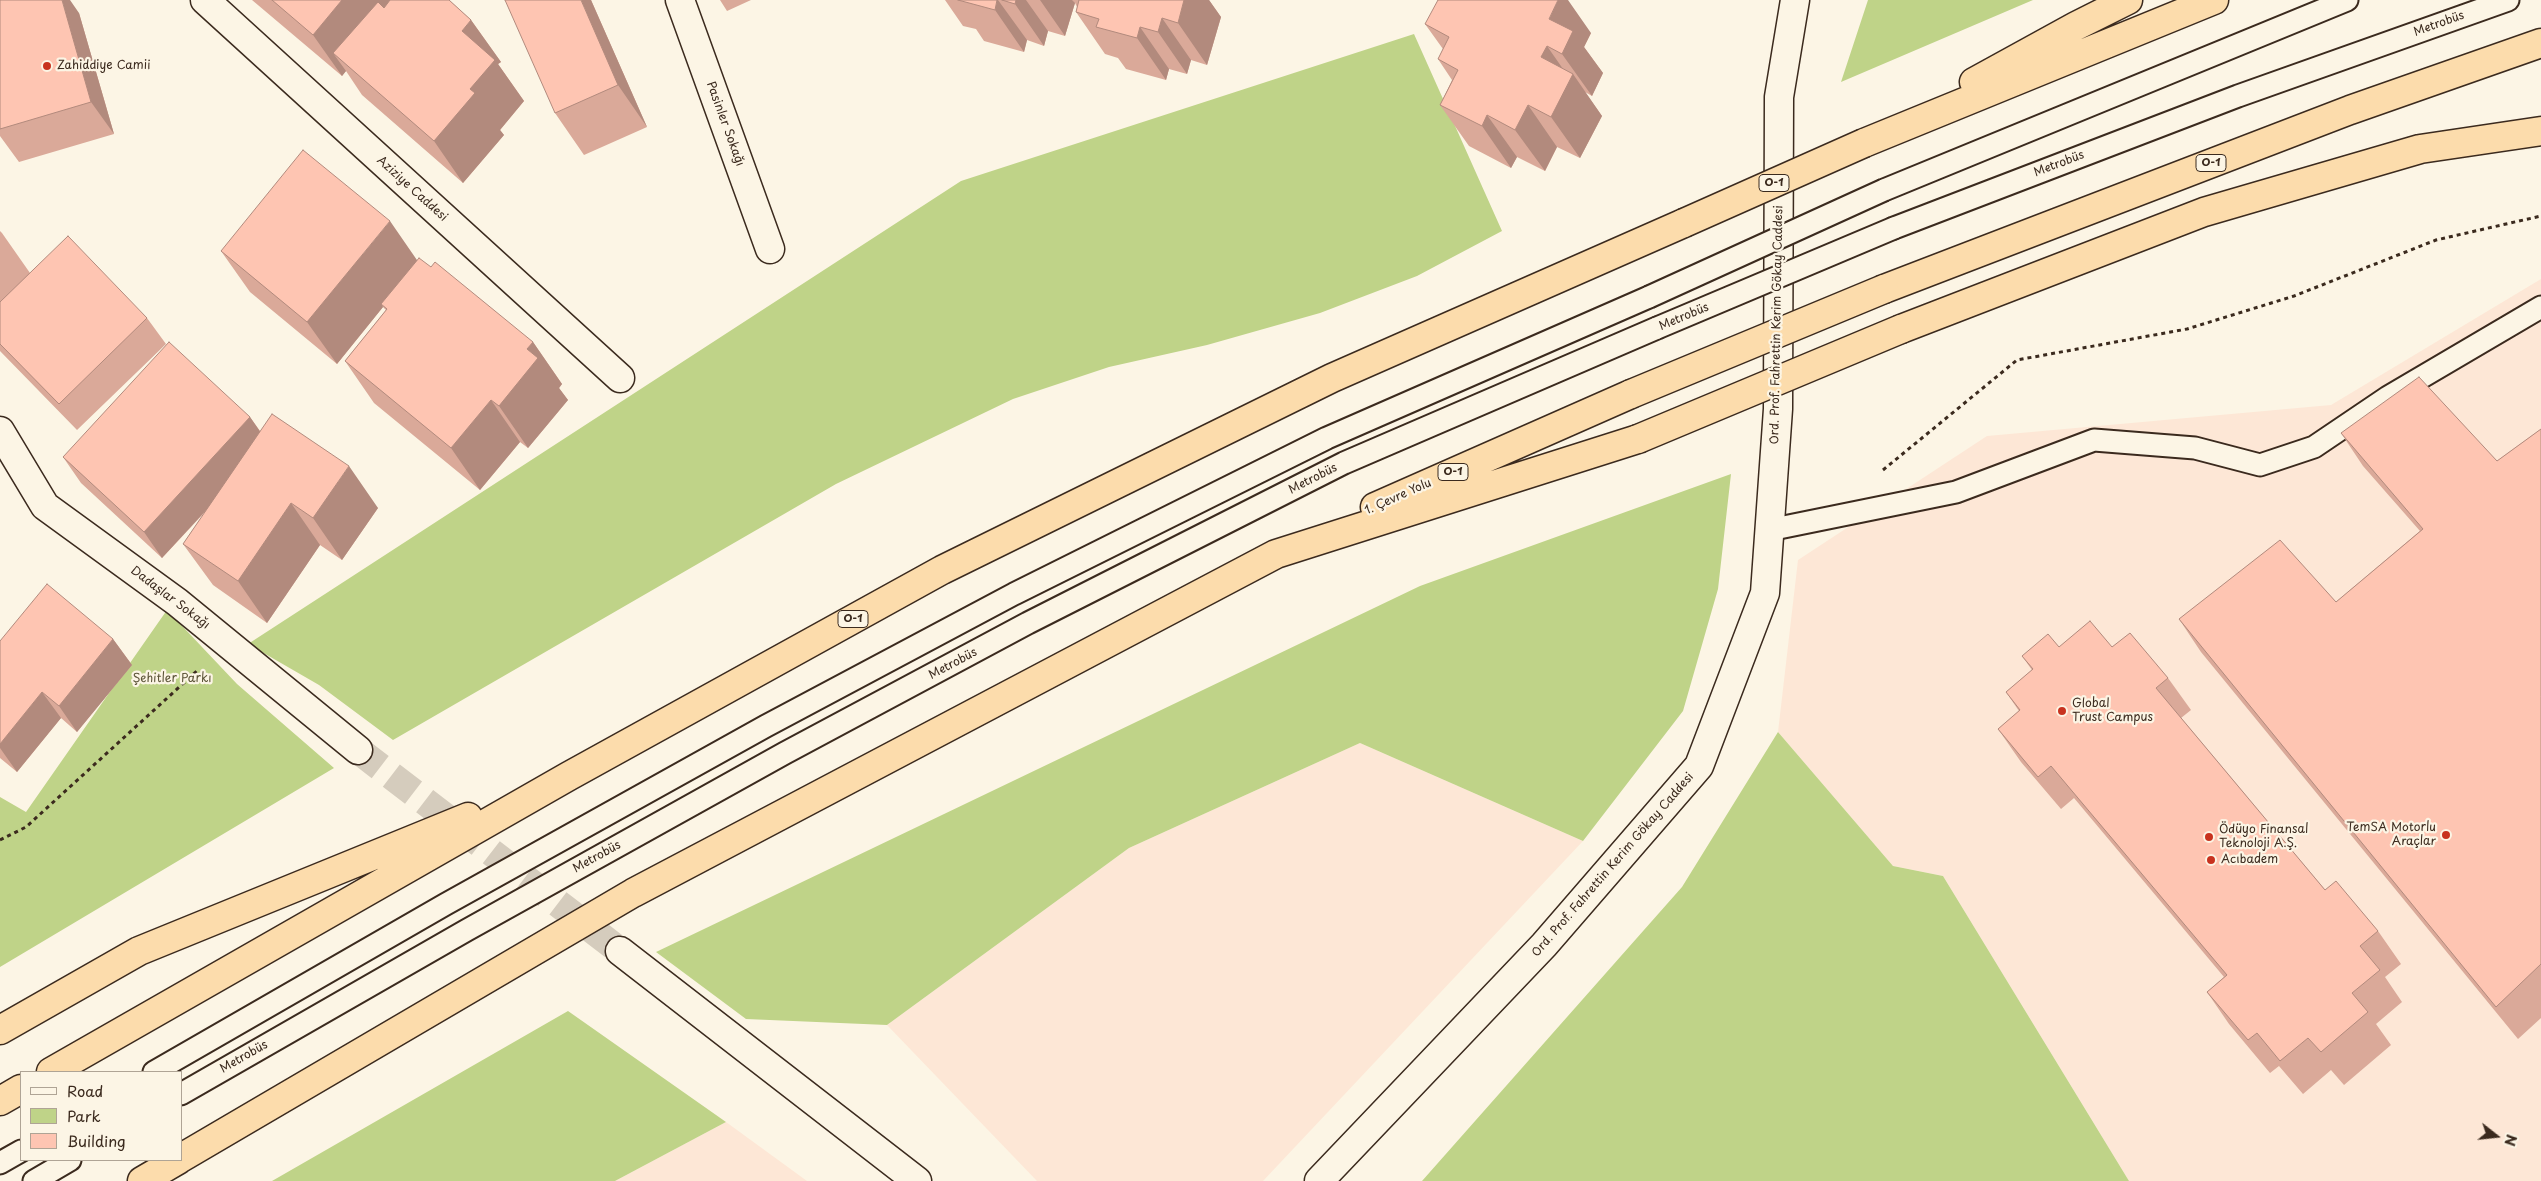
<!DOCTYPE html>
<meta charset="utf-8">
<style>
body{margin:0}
#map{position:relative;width:2541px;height:1181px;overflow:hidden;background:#fcf5e5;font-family:"Playpen Sans",sans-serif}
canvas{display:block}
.legend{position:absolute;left:20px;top:1071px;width:162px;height:90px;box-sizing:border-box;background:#fcf5e5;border:1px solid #afa495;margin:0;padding:6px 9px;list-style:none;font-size:15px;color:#3b2a1e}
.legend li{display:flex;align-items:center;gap:10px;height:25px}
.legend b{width:25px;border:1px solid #afa495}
.north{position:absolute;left:2471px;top:1111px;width:50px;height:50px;-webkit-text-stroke:4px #fcf5e5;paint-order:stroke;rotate:106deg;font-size:14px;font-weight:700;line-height:20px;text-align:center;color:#3b2a1e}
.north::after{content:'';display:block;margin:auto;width:18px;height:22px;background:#3b2a1e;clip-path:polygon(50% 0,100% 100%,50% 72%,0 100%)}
</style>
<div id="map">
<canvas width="2541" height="1181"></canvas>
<ul class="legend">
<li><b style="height:6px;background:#fcf5e5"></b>Road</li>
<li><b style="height:14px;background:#bfd388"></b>Park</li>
<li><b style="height:14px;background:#fec5b2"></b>Building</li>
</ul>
<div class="north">N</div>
</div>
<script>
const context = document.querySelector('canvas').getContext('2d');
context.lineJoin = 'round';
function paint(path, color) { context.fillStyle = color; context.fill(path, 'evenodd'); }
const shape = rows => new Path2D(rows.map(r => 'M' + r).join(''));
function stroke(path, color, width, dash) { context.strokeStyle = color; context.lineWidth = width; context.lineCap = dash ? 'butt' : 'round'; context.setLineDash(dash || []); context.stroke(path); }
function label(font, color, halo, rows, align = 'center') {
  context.font = font + ' "Playpen Sans",sans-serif'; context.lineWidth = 4.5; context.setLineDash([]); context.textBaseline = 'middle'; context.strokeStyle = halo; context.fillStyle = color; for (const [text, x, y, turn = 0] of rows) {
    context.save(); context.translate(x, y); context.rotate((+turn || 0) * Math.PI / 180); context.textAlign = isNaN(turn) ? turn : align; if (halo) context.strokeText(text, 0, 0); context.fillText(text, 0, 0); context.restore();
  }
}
const built = shape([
 [2541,279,2541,1181,2129,1181,1943,876,1893,866,1778,732,1798,560,1987,436,2331,405],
 [1360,743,1583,841,1263,1181,1037,1181,887,1025,1129,848],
 [726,1122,807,1181,615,1181]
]);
const green = shape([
 [1868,0,2033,0,1841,82],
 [1414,34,1502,231,1417,276,1320,313,1207,345,1109,367,1013,399,836,484,393,740,319,685,248,644,961,181],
 [1731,474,1718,589,1683,711,1583,841,1360,743,1129,848,887,1025,746,1019,656,952,1420,586],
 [167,610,237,684,334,768,0,967,0,797,26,812],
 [1778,732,1893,866,1943,876,2129,1181,1422,1181,1682,887],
 [568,1011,726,1122,615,1181,272,1181]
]);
const minorTunnel = shape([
 [358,750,620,951]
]);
const path = shape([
 [1883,470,2017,360,2187,329,2294,296,2436,240,2541,216],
 [0,840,26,827,199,669]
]);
const service = shape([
 [1884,190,2347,0],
 [1894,228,2238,96,2508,0],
 [1769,530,1956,492,2094,440,2195,448,2260,465,2314,447,2388,397,2541,307],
 [154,1072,446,904,766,726,1014,594,1327,438,1649,297],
 [181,1094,467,930,785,753,1028,623,1344,463,1657,328],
 [0,1163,21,1151],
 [34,1181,70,1160]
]);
const minor = shape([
 [205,0,620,378],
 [680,0,770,249],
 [0,431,45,506,177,602,358,750],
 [620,951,917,1181]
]);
const tertiary = shape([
 [1319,1181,1544,945,1699,766,1765,593,1778,409,1779,97,1795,0]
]);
const trunk = shape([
 [1974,82,2076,26,2128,0],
 [1864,143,2214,0],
 [1884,289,2350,110,2541,43],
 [1901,329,2204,212,2420,149,2541,131],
 [1375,507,1631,394],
 [0,1030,139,951,468,817],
 [51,1072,569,776,942,570,1332,378,1684,223],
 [0,1101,21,1089],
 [181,1158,633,893,1276,554,1638,439],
 [142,1181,178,1160]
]);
const serviceBridge = shape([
 [1649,297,1884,190],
 [1657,328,1894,228]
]);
const trunkBridge = shape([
 [1684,223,1864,143],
 [1631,394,1884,289],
 [1638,439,1901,329]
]);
const wall = shape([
 [0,0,79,13,114,134,19,162,0,136],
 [252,0,449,0,471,20,501,62,498,64,524,101,500,130,504,135,463,183,362,95,346,71,342,76],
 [591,0,647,127,584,155,555,113],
 [720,0,751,0,727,11],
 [945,0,1209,0,1221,17,1207,65,1191,60,1187,74,1169,69,1166,80,1126,69,1118,58,1105,54,1076,12,1077,7,1075,3,1065,36,1048,31,1044,46,1027,40,1024,52,984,41,976,29,963,26],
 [1425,24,1591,33,1584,47,1603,73,1592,96,1585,92,1602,116,1580,158,1557,147,1545,171,1517,157,1511,168,1469,146,1440,105,1452,80,1438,59,1443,49],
 [0,231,2,233,30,273,147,318,166,344,77,430,0,351],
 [221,251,417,260,533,342,562,384,559,388,568,400,528,448,520,442,480,490,374,403,345,361,386,310,383,307,337,364,250,292],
 [250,417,260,431,378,508,342,560,320,545,267,623,213,585,183,544,206,511,162,558,81,483,63,457],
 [2541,429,2541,1018,2518,1039,2201,652,2179,619,2336,602,2420,531,2363,466,2341,433,2497,461],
 [113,639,132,665,77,732,61,718,17,772,0,758,0,641],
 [2059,647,2112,647,2168,678,2191,710,2181,718,2325,890,2378,931,2401,964,2385,977,2402,1002,2376,1024,2391,1045,2344,1085,2331,1070,2303,1094,2279,1066,2270,1073,2229,1024,2207,992,2224,977,2074,798,2061,809,2021,762,1998,729,2019,711,2006,692,2032,670,2022,656]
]);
const shadedWall = shape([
 [62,0,70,0,79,13,114,134,91,102],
 [342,0,406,0,333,53,346,71,342,76,313,35],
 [581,0,591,0,647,127,618,85],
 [997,0,998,0,1027,40,1024,52,995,10],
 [1016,0,1026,0,1048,31,1044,46,1015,4],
 [1040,0,1072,0,1075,3,1065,36],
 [1184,0,1209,0,1221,17,1207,65,1178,23],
 [1558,0,1568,0,1591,33,1584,47,1603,73,1592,96,1562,54,1549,19],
 [1162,18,1191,60,1187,74,1158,32],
 [471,20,501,62,498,64,524,101,500,130,504,135,463,183,434,141,470,89,462,31],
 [1140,27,1169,69,1166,80,1137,38],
 [1547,46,1570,79,1573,74,1602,116,1580,158,1551,117,1541,57],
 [1528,105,1557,147,1545,171,1515,130],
 [1487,115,1517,157,1511,168,1482,126],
 [390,221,419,263,381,304,383,307,337,364,307,322],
 [533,342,562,384,559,388,568,400,528,448,499,406,527,349],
 [491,400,520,442,480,490,451,448],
 [250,417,268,443,162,558,144,532],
 [349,466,378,508,342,560,313,518],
 [291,503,320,545,267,623,238,581],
 [113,639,132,665,77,732,59,706],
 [42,692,61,718,17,772,0,748,0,744]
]);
const building = shape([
 [0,0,62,0,91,102,0,129,0,0],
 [272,0,342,0,313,35,272,0],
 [390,0,449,0,471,20,462,31,495,60,470,89,475,93,434,141,333,53,378,2,384,8,390,0],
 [505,0,581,0,618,85,555,113,505,0],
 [958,0,997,0,995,10,958,0],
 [1002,0,1016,0,1015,4,1002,0],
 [1079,0,1184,0,1178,23,1162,18,1158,32,1140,27,1137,38,1096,27,1099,19,1076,12,1079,0],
 [1438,0,1558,0,1549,19,1573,31,1562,54,1547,46,1541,57,1573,74,1551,117,1528,105,1515,130,1487,115,1482,126,1440,105,1458,70,1438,59,1449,37,1425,24,1438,0],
 [303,150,390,221,307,322,221,251,303,150],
 [68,236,147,318,59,404,0,344,0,302,68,236],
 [419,258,431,267,435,262,533,342,527,349,538,358,499,406,491,400,451,448,345,361,387,309,381,304,419,258],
 [169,342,250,417,144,532,63,457,169,342],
 [2419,377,2497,461,2541,429,2541,964,2496,1007,2179,619,2280,540,2336,602,2423,529,2341,433,2419,377],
 [272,414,349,466,313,518,291,503,238,581,183,544,272,414],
 [47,584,113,639,59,706,42,692,0,744,0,641,47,584],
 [2090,621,2112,647,2130,633,2168,678,2156,688,2325,890,2336,881,2378,931,2360,946,2380,970,2352,993,2368,1012,2321,1052,2308,1038,2280,1061,2257,1033,2248,1040,2207,992,2227,975,2051,766,2038,777,1998,729,2020,710,2006,692,2033,669,2022,656,2048,634,2059,647,2090,621]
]);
const markers = [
 [47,66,5,"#c8321e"],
 [2062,711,5,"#c8321e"],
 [2446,835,5,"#c8321e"],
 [2209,837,5,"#c8321e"],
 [2211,860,5,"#c8321e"]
];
const shields = [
 [2211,163,30],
 [1774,183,30],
 [1453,472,30],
 [853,619,30]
];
const shieldNames = [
 ["O-1",2211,163],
 ["O-1",1774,183],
 ["O-1",1453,472],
 ["O-1",853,619]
];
const streetNames = [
 ["Metrobüs",2439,24,-20],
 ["Pasinler Sokağı",725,124,70],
 ["Metrobüs",2059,164,-21],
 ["Aziziye Caddesi",412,189,42],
 ["Metrobüs",1684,317,-23],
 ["Ord. Prof. Fahrettin Kerim Gökay Caddesi",1777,325,-89],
 ["Metrobüs",1313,479,-27],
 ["1. Çevre Yolu",1398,497,-24],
 ["Dadaşlar Sokağı",170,598,37],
 ["Metrobüs",953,664,-28],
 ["Metrobüs",597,857,-29],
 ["Ord. Prof. Fahrettin Kerim Gökay Caddesi",1613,865,-49],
 ["Metrobüs",244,1057,-30]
];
const poiNames = [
 ["Zahiddiye Camii",57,66],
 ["Global",2072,704],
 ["Trust Campus",2072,718],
 ["TemSA Motorlu",2436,828,"right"],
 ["Araçlar",2436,842,"right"],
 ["Ödüyo Finansal",2219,830],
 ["Teknoloji A.Ş.",2219,844],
 ["Acıbadem",2221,860]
];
const parkNames = [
 ["Şehitler Parkı",172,679]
];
paint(built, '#fde7d6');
paint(green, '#bfd388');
stroke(minorTunnel, '#d5ccbd', 28, [28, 14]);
stroke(service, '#3b2a1e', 25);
stroke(minor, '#3b2a1e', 31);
stroke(tertiary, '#3b2a1e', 31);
stroke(trunk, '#3b2a1e', 31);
stroke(path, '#3b2a1e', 3, [4, 4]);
stroke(service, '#fcf5e5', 21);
stroke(minor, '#fcf5e5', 28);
stroke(tertiary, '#fcf5e5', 28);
stroke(trunk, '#fcdcac', 28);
stroke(serviceBridge, '#3b2a1e', 25, []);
stroke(trunkBridge, '#3b2a1e', 31, []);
stroke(serviceBridge, '#fcf5e5', 21);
stroke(trunkBridge, '#fcdcac', 28);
paint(wall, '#daa999');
paint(shadedWall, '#b28a7d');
paint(building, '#fec5b2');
stroke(building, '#b28a7d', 1);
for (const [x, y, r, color] of markers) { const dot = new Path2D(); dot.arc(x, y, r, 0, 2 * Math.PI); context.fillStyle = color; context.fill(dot); stroke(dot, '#fcf5e5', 2); }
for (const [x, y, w] of shields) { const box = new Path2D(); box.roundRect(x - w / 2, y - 8.5, w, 17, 4); context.fillStyle = '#fcf5e5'; context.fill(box); stroke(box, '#3b2a1e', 1); }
label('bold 11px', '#3b2a1e', null, shieldNames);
label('12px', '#3b2a1e', '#fcf5e5', streetNames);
label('12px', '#3b2a1e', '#fcf5e5', poiNames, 'left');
label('12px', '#5c5438', '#fcf5e5', parkNames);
</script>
